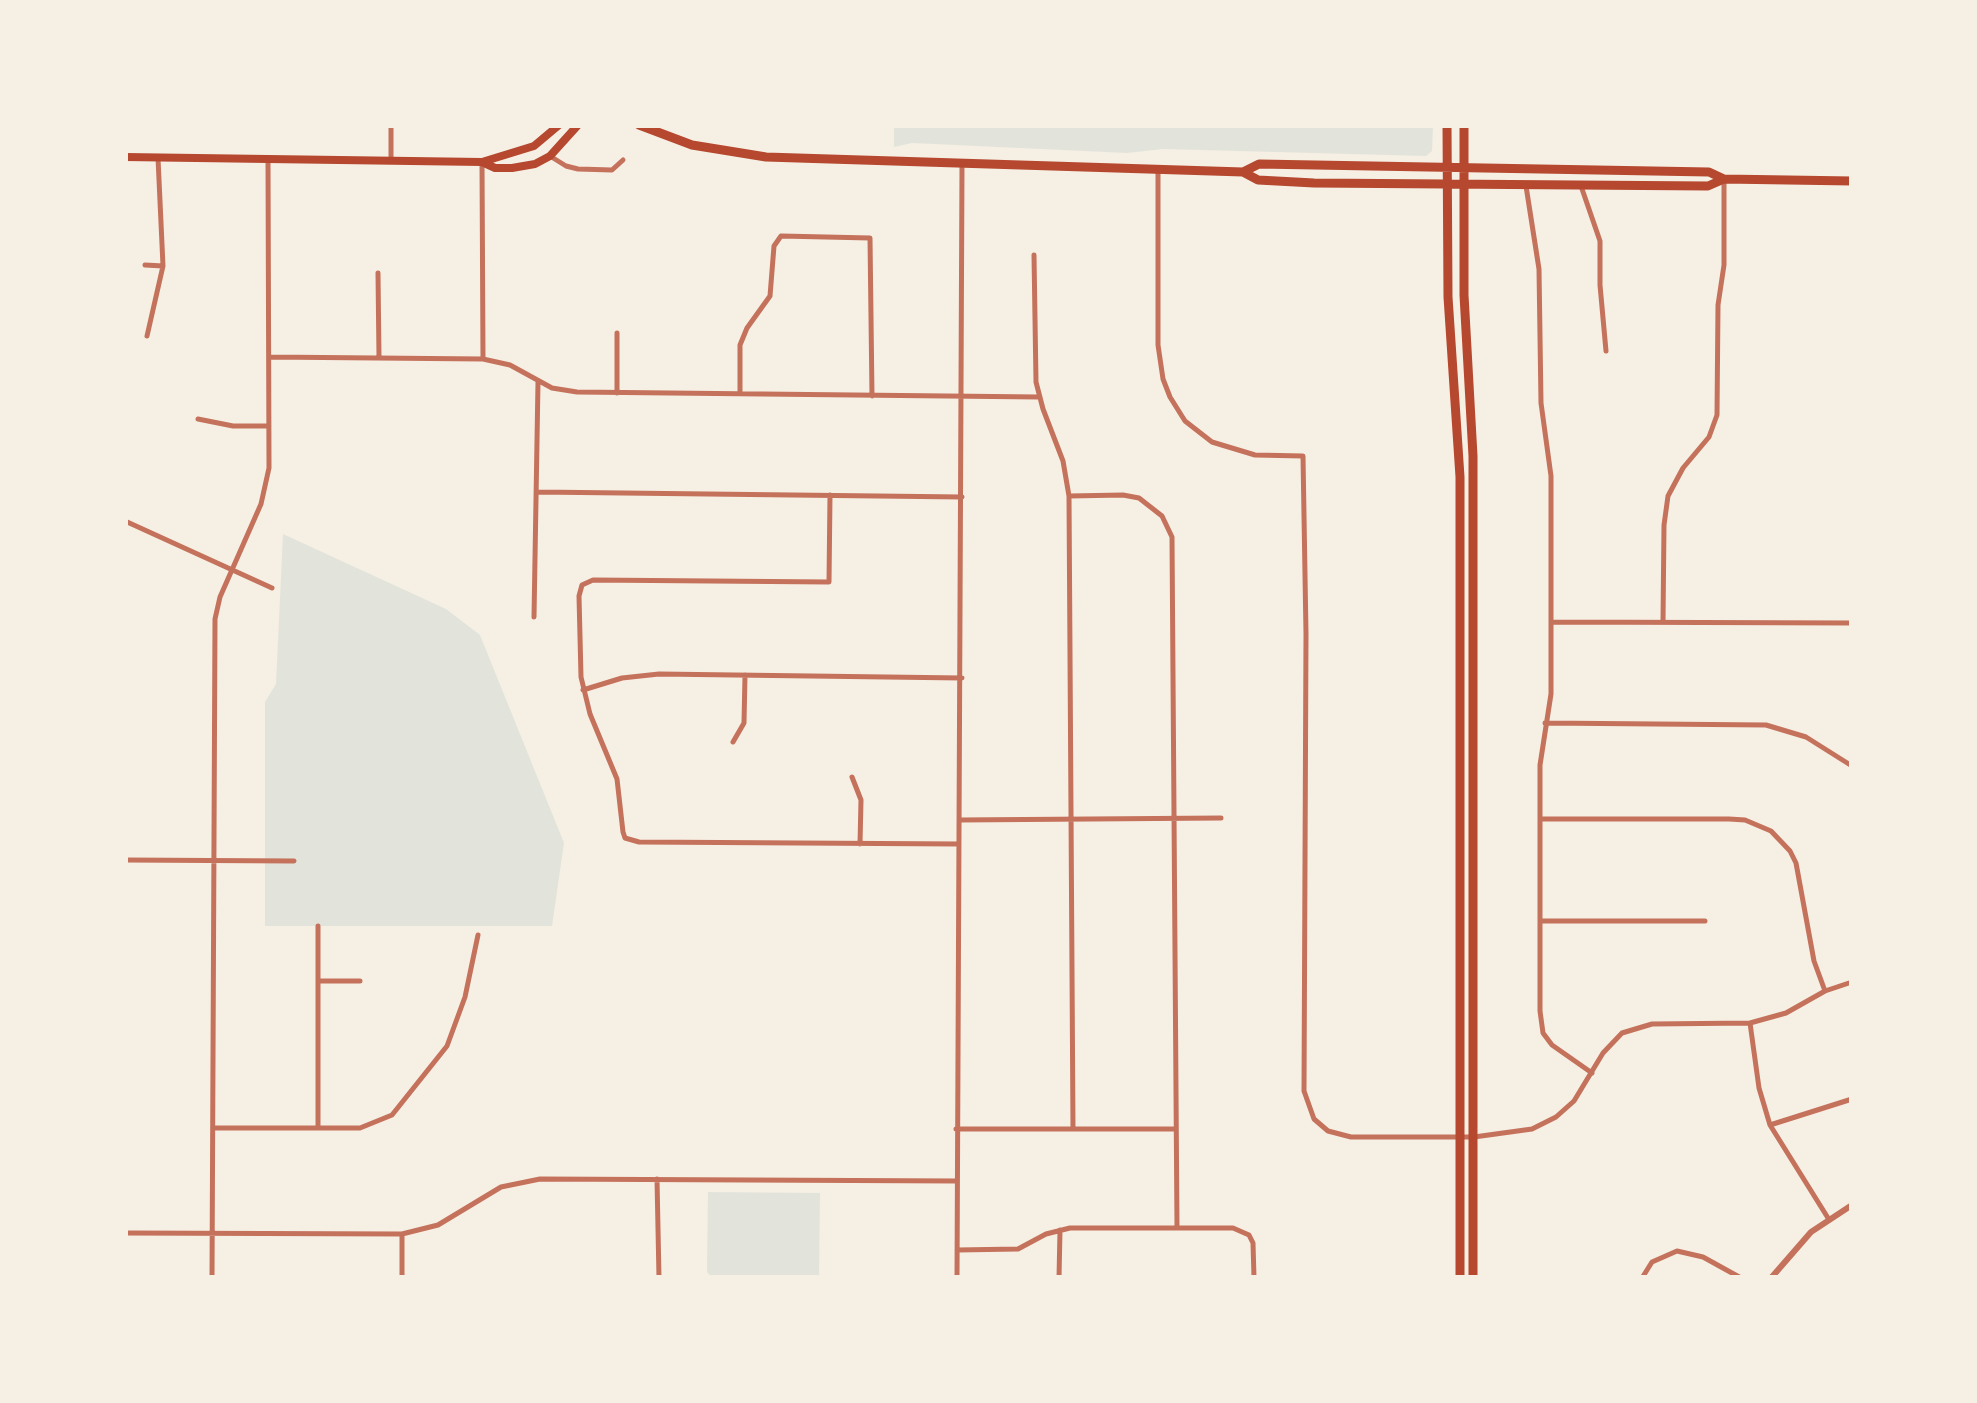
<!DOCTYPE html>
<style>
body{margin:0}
#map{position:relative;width:1977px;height:1403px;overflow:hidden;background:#f6efe4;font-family:"Playfair Display",serif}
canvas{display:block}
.frame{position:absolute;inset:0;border:128px solid #f6efe4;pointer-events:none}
</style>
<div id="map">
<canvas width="1977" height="1403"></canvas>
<div class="frame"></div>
</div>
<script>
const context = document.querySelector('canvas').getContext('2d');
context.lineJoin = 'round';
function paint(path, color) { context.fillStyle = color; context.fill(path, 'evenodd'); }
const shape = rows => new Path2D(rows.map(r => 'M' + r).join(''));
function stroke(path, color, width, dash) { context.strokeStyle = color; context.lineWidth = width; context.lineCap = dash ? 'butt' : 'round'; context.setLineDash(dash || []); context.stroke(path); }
const green = shape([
 [894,125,1433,125,1432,151,1426,156,1163,149,1127,153,912,143,894,147],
 [283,534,446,609,480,635,564,843,552,926,265,926,265,702,276,684],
 [708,1192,820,1193,819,1278,712,1278,707,1272]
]);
const minor = shape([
 [391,125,391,161],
 [550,156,566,166,578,169,612,170,623,160],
 [482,162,483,359],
 [1158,170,1158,345,1163,379,1170,397,1185,421,1212,442,1255,455,1303,456,1306,634,1304,1091,1314,1119,1328,1131,1351,1137,1474,1137,1532,1129,1556,1117,1574,1101,1603,1053,1622,1033,1652,1024,1750,1023,1786,1013,1825,991,1852,982],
 [1526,186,1539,269,1541,403,1551,476,1551,694,1540,765,1540,1011,1543,1033,1552,1045,1592,1073],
 [1581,186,1600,241,1600,285,1606,351],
 [1034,255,1036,382,1043,409,1063,461,1069,496,1073,1129],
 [145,265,163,266],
 [378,273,379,358],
 [617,333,617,393],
 [147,336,163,266,158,158],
 [269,357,483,359,510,365,552,388,577,392,1039,397],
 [740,394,740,345,747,328,770,296,774,246,781,236,870,238,872,396],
 [198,419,233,426,269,426],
 [538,492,962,497],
 [830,495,829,582,593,580,582,585,579,596,581,677,590,714,617,779,623,832,625,838,639,842,959,844],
 [1069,496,1123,495,1139,498,1162,516,1172,537,1177,1228],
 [125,521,272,588],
 [534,617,538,382],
 [1551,622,1852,623],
 [1663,622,1664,525,1668,496,1683,468,1709,437,1717,415,1718,305,1724,265,1724,179],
 [583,690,622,678,659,674,962,678],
 [1545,723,1766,725,1806,737,1852,766],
 [733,742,744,723,745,675],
 [852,777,861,800,860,844],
 [1540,819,1729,819,1745,820,1771,831,1790,851,1796,863,1814,961,1825,991],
 [959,820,1221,818],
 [125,860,294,861],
 [1540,921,1705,921],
 [318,926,318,1128],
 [318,981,360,981],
 [1750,1023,1759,1088,1770,1125,1828,1218],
 [1770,1125,1852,1099],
 [213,1128,360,1128,392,1115,447,1046,465,997,478,935],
 [956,1129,1176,1129],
 [657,1179,659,1278],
 [125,1233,402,1234,438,1225,501,1187,540,1179,957,1181],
 [402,1234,402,1278],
 [957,1250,1018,1249,1046,1234,1070,1228,1233,1228,1249,1235,1253,1243,1254,1278],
 [212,1278,215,619,220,597,261,504,269,468,268,159],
 [957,1278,962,164],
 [1059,1278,1060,1230],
 [1642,1278,1652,1262,1677,1251,1703,1257,1741,1278]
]);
const tertiary = shape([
 [1771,1278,1811,1232,1852,1205]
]);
const secondary = shape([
 [125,157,482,162,495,168,512,168,535,164,550,156,578,125],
 [482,162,534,146,559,125]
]);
const primary = shape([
 [639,125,692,145,766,157,1243,172,1258,180,1314,183,1708,186,1724,179,1852,181],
 [1447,125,1448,297,1460,477,1460,1278],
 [1464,125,1464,295,1473,456,1473,1278],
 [1243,172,1259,164,1709,172,1724,179]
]);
paint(green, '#e2e4dc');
stroke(minor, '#c5725c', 5);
stroke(tertiary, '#c5725c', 6);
stroke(secondary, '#b5482f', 8);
stroke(primary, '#b5482f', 9);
</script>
